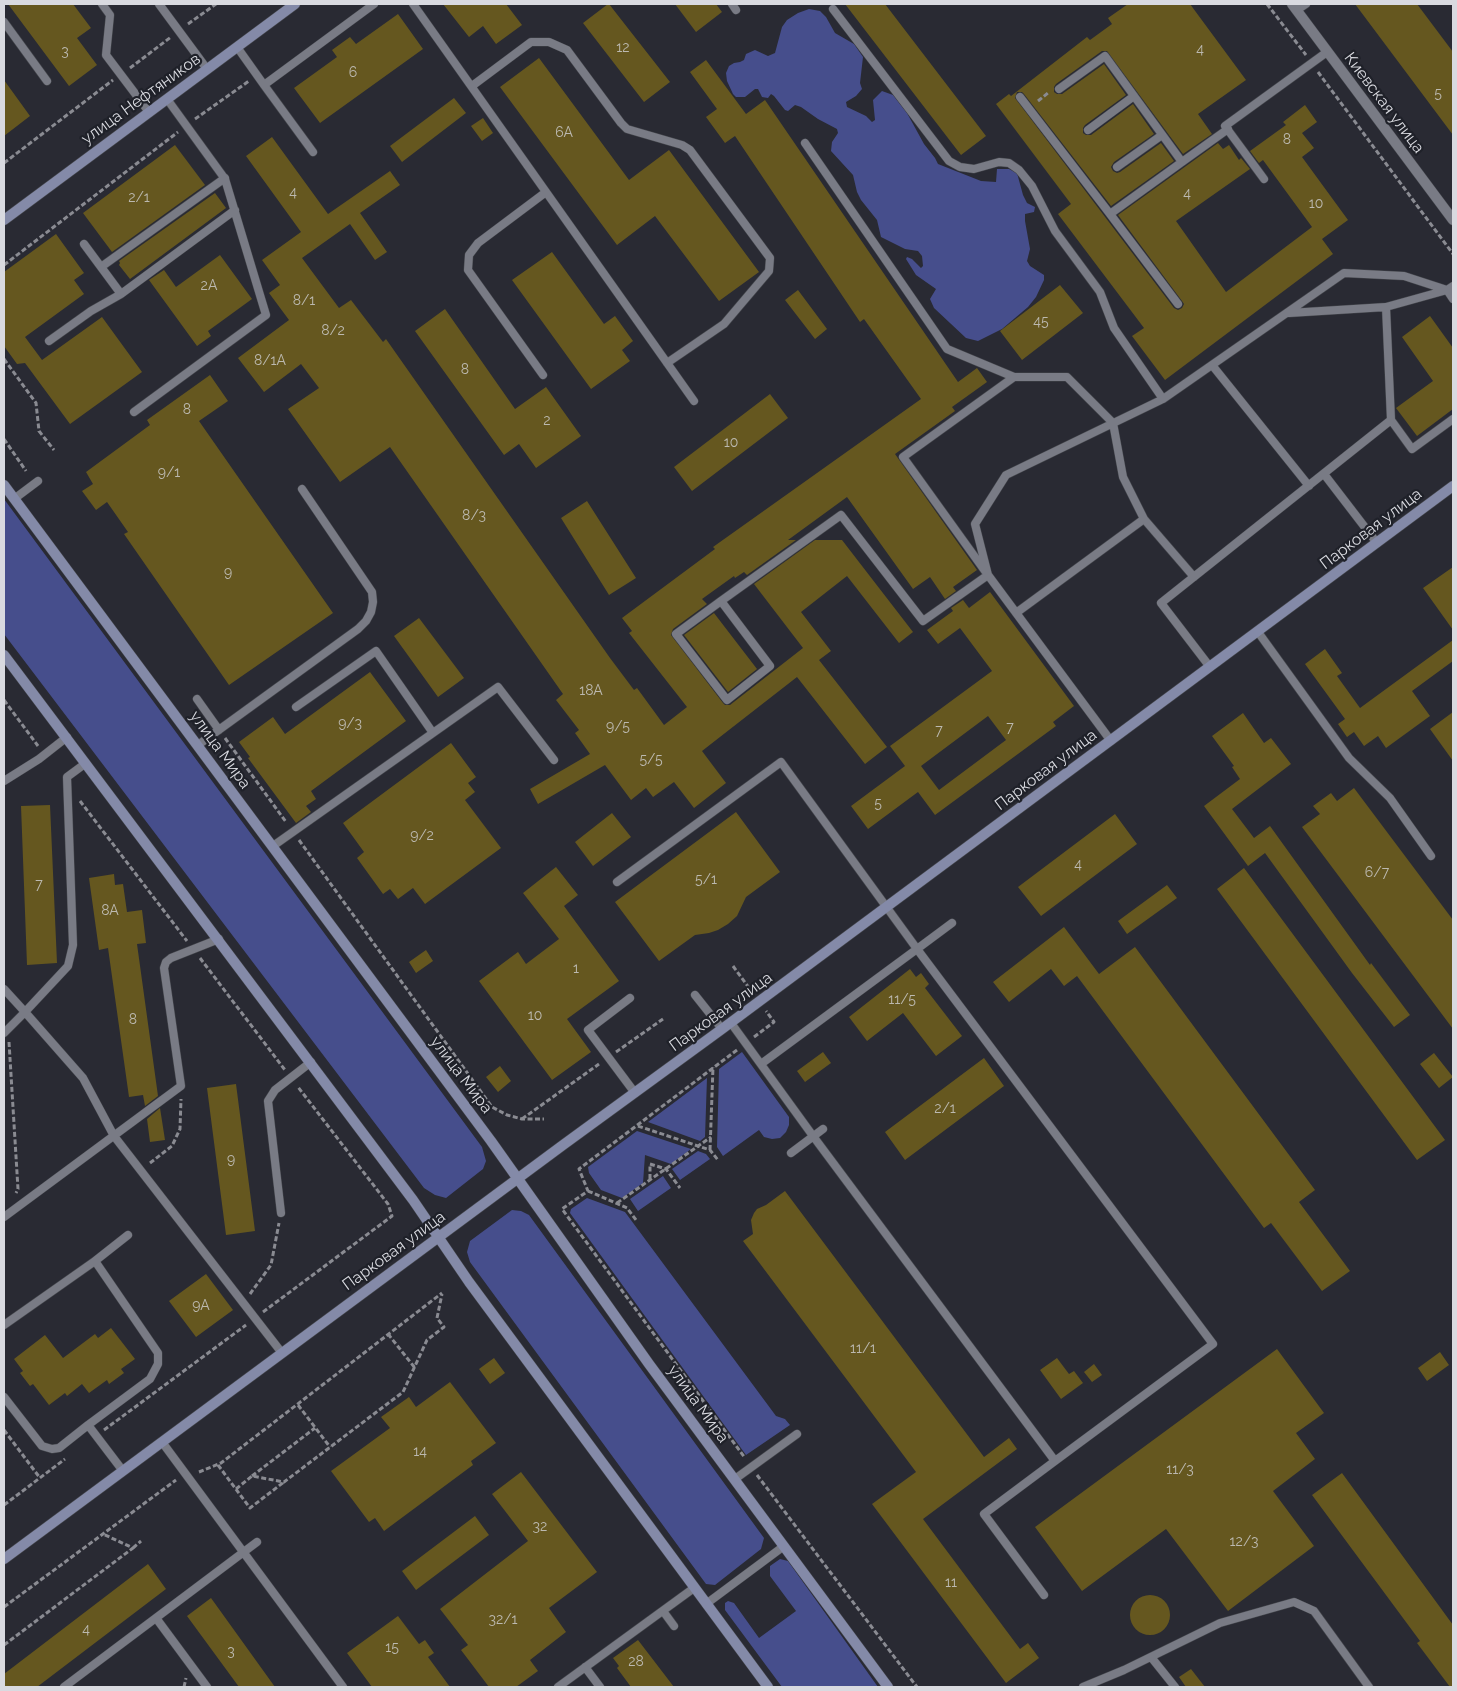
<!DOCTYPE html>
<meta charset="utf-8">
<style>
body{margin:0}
#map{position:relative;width:1457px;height:1691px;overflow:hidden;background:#292a33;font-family:Raleway,sans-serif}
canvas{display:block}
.frame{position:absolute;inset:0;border:5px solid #d9dae0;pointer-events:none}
</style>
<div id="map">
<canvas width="1457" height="1691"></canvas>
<div class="frame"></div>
</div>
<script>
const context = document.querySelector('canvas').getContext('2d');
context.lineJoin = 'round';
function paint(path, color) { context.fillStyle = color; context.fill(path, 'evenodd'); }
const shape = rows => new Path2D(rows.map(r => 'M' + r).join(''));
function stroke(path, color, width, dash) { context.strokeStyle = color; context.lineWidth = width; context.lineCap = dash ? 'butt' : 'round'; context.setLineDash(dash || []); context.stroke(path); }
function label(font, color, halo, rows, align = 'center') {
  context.font = font + ' Raleway,sans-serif'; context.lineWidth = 4.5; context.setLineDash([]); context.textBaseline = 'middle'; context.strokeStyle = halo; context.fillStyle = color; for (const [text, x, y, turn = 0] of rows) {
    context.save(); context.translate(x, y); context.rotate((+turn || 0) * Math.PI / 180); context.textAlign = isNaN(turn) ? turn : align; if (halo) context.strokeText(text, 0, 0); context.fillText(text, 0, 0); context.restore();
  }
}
const green = shape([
 [809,9,820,11,826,17,835,33,854,44,863,57,860,83,862,89,856,96,846,102,847,107,866,116,872,122,875,120,873,100,882,91,893,95,907,113,924,144,935,158,938,164,981,181,996,182,997,169,1009,169,1017,173,1023,195,1027,203,1035,207,1034,212,1025,214,1025,221,1030,249,1027,261,1030,266,1044,275,1044,280,1036,297,1028,307,1002,329,978,341,966,338,934,308,930,299,936,289,916,275,906,259,907,257,912,259,921,268,923,266,922,256,918,251,905,249,881,237,877,220,861,200,857,192,853,175,831,151,832,142,838,133,837,129,818,119,801,107,795,105,788,111,785,110,774,96,771,94,768,98,762,97,758,89,755,89,745,97,736,97,733,94,727,81,726,73,729,66,734,63,740,62,744,60,746,54,755,50,768,56,775,53,782,27,787,20,798,13],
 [4,499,482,1147,486,1161,483,1169,446,1198,435,1195,424,1188,4,634],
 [742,1052,789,1117,789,1125,786,1132,780,1138,772,1139,764,1137,759,1130,723,1156,717,1147,719,1069],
 [707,1078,705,1137,700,1141,648,1122],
 [637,1131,691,1149,671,1164,645,1155,643,1183,622,1198,601,1190,589,1173,588,1167],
 [698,1151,706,1154,710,1159,680,1180,672,1169],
 [663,1176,671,1188,638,1211,630,1199],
 [587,1198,625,1212,776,1416,785,1419,790,1425,746,1455,570,1213,571,1209],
 [512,1210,521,1211,529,1215,764,1538,761,1549,715,1585,706,1584,470,1262,467,1252,470,1241],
 [780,1559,788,1561,878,1687,782,1687,725,1610,725,1603,728,1601,734,1603,759,1638,796,1611,770,1576,770,1566]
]);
const building = shape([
 [8,4,73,4,91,28,77,38,97,65,69,86],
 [443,4,506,4,522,25,496,44,483,26,469,37],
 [608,4,609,4,670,82,644,102,583,23],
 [675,4,716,4,722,12,696,32],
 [845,4,885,4,986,136,961,155],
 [1128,4,1190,4,1246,80,1198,114,1212,134,1183,154,1107,51,1102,51,1056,84,1054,87,1054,92,1057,94,1062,94,1104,64,1126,95,1085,125,1083,128,1083,133,1086,135,1091,135,1133,104,1154,134,1114,162,1111,167,1113,171,1117,173,1120,172,1161,143,1174,161,1111,206,1024,94,1022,92,1017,92,1015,98,1174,308,1178,310,1182,308,1184,304,1182,301,1118,215,1218,143,1223,149,1229,145,1239,160,1241,158,1250,169,1176,221,1226,292,1312,227,1263,160,1259,163,1250,151,1286,125,1283,122,1305,105,1317,122,1302,133,1314,148,1302,157,1348,220,1322,239,1333,254,1165,380,1132,336,1144,328,1058,214,1071,204,996,104,1009,94,1011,96,1087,37,1090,40,1112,24,1108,18],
 [1355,4,1417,4,1453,52,1453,135],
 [398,14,423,49,320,123,294,88,337,57,332,50,350,37,356,44],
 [539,58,629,180,669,150,759,272,719,301,655,216,617,245,500,87],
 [706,60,746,114,765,100,958,382,977,368,987,382,952,407,955,411,895,454,977,570,953,587,956,591,945,599,930,577,913,589,847,497,788,540,796,540,747,575,744,572,735,578,734,576,702,599,707,604,673,629,671,635,723,703,725,705,730,705,803,648,754,584,815,540,842,540,913,632,899,643,847,576,801,612,831,651,819,660,887,747,865,764,797,677,702,751,726,783,694,808,674,782,653,797,646,788,631,800,605,765,538,804,530,789,590,754,575,733,579,730,556,700,563,694,390,447,340,482,288,409,319,388,301,364,264,392,238,358,289,320,269,293,280,285,262,260,301,232,246,156,272,137,328,214,390,171,400,185,360,213,387,252,375,260,350,224,302,258,339,308,351,300,383,342,386,339,610,658,634,690,637,688,664,725,687,707,629,633,632,631,622,618,715,549,713,547,921,399,864,319,860,322,735,136,725,143,706,117,717,109,690,72],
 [4,80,30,116,4,136],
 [454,98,466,113,402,162,390,146],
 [483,118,493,133,482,141,471,126],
 [175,145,205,185,112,252,83,213],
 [215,193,226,208,130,279,119,265,120,263,119,261],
 [56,234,84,273,74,280,84,294,25,337,42,360,102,317,142,372,70,424,25,363,17,364,4,346,4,272],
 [552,252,604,324,615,316,633,341,622,350,630,361,591,389,512,280],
 [220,255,252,299,208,331,211,336,197,346,149,280,164,270,176,287],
 [1060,285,1083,313,1022,360,1000,331],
 [798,290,827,329,815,339,785,300],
 [445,309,515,409,546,387,581,436,536,468,519,444,504,455,415,331],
 [1430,316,1453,348,1453,409,1417,436,1396,408,1433,381,1402,337],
 [210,375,228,401,199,421,333,613,229,685,124,534,128,532,107,502,96,510,82,491,93,484,86,472,150,425,147,420],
 [770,394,788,418,692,491,674,467],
 [587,501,636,578,609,595,561,518],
 [1453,567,1453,630,1423,588],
 [990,592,1074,706,1053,722,1056,726,935,815,918,792,868,829,851,806,905,766,890,746,992,671,960,628,938,644,927,630,953,611,951,608,963,600,969,608],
 [988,716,1006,740,939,790,921,766],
 [714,613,757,669,728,692,684,635],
 [419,618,464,678,438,697,394,636],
 [1453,640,1453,661,1412,691,1430,716,1386,748,1378,736,1364,746,1354,732,1347,737,1338,724,1345,719,1305,664,1325,649,1342,673,1337,676,1360,708],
 [370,672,406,721,311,791,316,799,306,806,311,812,296,823,248,758,250,757,239,742,273,717,285,734],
 [1453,712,1453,761,1430,729],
 [1243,713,1264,743,1271,738,1291,764,1232,809,1254,838,1270,826,1370,965,1371,963,1410,1015,1394,1027,1352,973,1265,853,1248,866,1204,806,1240,779,1232,767,1234,766,1212,736],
 [451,743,476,777,468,783,475,792,465,800,501,848,425,904,413,888,398,899,390,889,383,894,357,858,364,852,343,823],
 [1354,788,1453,920,1453,1029,1302,827,1320,814,1313,806,1331,793,1337,801],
 [50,805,57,963,27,965,21,806],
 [736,812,780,872,746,897,737,916,728,924,718,930,709,933,695,935,659,961,615,902],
 [612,813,631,837,593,866,575,842],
 [1115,814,1137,844,1041,916,1018,887],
 [556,867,578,895,564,906,619,981,567,1019,591,1052,552,1080,479,981,518,952,526,964,559,939,523,893],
 [1244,868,1445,1140,1417,1160,1217,889],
 [114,874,115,885,123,884,127,912,142,910,146,943,137,944,158,1096,145,1106,143,1095,129,1097,108,948,99,950,89,878],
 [1167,885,1177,898,1127,934,1118,921],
 [1064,927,1099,974,1135,947,1315,1190,1299,1202,1350,1271,1322,1291,1271,1223,1264,1228,1077,976,1064,986,1051,969,1009,1002,993,982],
 [426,950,433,961,416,973,409,962],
 [910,969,916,977,921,973,929,984,925,988,962,1036,936,1056,903,1013,867,1041,849,1017],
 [823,1052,831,1063,805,1082,797,1071],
 [1434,1053,1453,1077,1439,1088,1420,1064],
 [984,1058,1004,1086,905,1160,885,1132],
 [500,1066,511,1081,498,1092,486,1077],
 [236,1084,255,1231,226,1235,207,1088],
 [160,1108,165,1140,150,1142,147,1119],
 [785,1191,984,1457,1009,1438,1017,1449,923,1519,1020,1649,1028,1643,1039,1658,1006,1683,872,1504,916,1472,743,1241,753,1234,751,1220,754,1213,757,1209,766,1205],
 [206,1274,233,1310,196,1337,169,1301],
 [111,1328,135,1359,121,1369,124,1373,109,1384,107,1380,89,1393,82,1384,67,1396,65,1393,49,1405,33,1384,30,1386,20,1373,23,1371,14,1359,45,1335,63,1358,95,1334,98,1338],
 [1277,1349,1324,1413,1296,1433,1315,1459,1273,1491,1314,1546,1228,1611,1166,1529,1082,1591,1035,1527],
 [1440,1352,1449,1365,1427,1381,1418,1368],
 [494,1358,505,1373,490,1384,479,1369],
 [1057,1358,1069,1374,1074,1371,1083,1383,1061,1399,1040,1370],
 [1094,1364,1102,1375,1092,1382,1084,1372],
 [450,1382,496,1443,471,1461,473,1465,384,1531,375,1518,369,1522,331,1471,390,1428,381,1417,409,1397,416,1407],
 [521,1472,597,1572,549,1608,566,1632,530,1660,538,1671,516,1687,489,1687,461,1650,468,1645,440,1609,528,1541,492,1494],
 [1342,1473,1453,1625,1453,1687,1450,1687,1417,1643,1420,1641,1312,1495],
 [475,1516,489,1535,416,1590,402,1571],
 [148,1564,166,1589,37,1687,4,1687,4,1674],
 '1130 1615a20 20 0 1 1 40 0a20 20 0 1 1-40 0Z',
 [211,1598,275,1687,239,1687,187,1616],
 [398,1616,419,1644,425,1640,434,1653,428,1657,450,1687,372,1687,347,1653],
 [638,1640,674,1687,631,1687,617,1668,619,1666,613,1658],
 [1191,1669,1205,1687,1186,1687,1179,1677]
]);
const path = shape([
 [1267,4,1306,55],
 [188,24,216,4],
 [130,68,171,37],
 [1318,72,1453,254],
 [1038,101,1048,93],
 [195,119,249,81],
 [4,163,113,80],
 [4,265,178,132],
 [4,359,36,403,39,431,54,450],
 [4,439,26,471],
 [4,700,38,746],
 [225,738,286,822],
 [80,801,187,941],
 [299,840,492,1107,507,1115,522,1119,544,1119],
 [200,958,285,1070],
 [733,966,752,992],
 [754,1037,774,1022,766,1011],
 [9,1042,18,1189,16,1193],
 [737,1050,579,1169,588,1191,562,1209,745,1458],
 [616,1052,663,1019],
 [522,1119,599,1064],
 [638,1126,710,1150,718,1160],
 [710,1150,713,1067],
 [150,1163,172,1146,180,1129,181,1099],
 [650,1179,650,1164,666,1169,680,1188],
 [588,1191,627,1208,636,1220],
 [617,1203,711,1137],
 [250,1294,271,1265,279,1223],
 [263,1312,392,1216,388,1204,298,1087],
 [388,1334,415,1368],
 [298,1405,330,1447],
 [4,1430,40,1478],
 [104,1430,246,1325],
 [218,1465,250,1508,284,1482],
 [199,1472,221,1463,442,1293],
 [757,1475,917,1687],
 [252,1476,315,1428],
 [236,1489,252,1476,284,1482,403,1392,427,1340,444,1327,437,1318,442,1294],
 [4,1505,65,1459],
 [133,1548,141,1541],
 [4,1607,176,1480],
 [4,1645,133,1548,103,1534],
 [184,1687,186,1678]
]);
const service = shape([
 [102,4,110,15,106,55,149,112],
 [159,4,207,69],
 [413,4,694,401],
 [732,4,736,10],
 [833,9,949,161,960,167,974,169,999,162,1009,163,1019,170,1032,186,1055,231,1100,292,1114,328,1163,399],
 [1297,10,1306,4],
 [4,22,47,81],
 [237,47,264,85,374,4],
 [264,85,313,152],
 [472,86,531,42,549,42,567,50,621,123,627,129,682,145,690,150,770,258,769,271,724,324,667,363],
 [1059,89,1105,56,1182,162,1228,129],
 [1020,97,1110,214,1182,162],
 [1088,130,1134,96],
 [805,143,947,349,1014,377,1067,377,1113,423,1123,477,1144,519],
 [1117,167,1162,135],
 [1264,179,1225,126,1327,52],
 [1110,214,1178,304],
 [84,244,121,294,235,210],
 [101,267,225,178],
 [1386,307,1447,290,1453,286],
 [1289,313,1386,307,1391,420,1412,449,1453,419],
 [49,341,91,311,121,294],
 [1212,365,1309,486],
 [543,375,468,270,469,255,478,243,546,192],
 [134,412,266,315,225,179,167,99],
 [1324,474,1377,543],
 [14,499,38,481],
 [985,571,903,457,1014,377],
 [988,575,975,524,1006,475,1163,399,1344,273,1404,276,1447,290,1453,299],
 [721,601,770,666,727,700,676,634,721,601,841,515,923,621,988,575,1111,741],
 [1016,613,1144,519,1194,577],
 [1258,632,1349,758,1390,798,1431,856],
 [1210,667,1161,603,1391,420],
 [197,699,219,730],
 [296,707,376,651,433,733],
 [198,745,358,629,366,621,371,612,373,602,372,592,302,489],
 [86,763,67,777,73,945,68,966,25,1012,83,1078,114,1136,282,1353],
 [4,781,39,759,67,737],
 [273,846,498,687,554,760],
 [617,882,781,762,917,949,761,1064],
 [952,923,917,949,1213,1344,1055,1461],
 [4,989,25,1012,4,1033],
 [695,995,722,1029],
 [630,998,588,1030,635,1093],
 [731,1023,813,1136,1055,1461,984,1514,1044,1595],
 [791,1153,823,1129],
 [281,1213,268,1101,275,1090,311,1062],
 [4,1217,181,1086,164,968,166,962,171,958,219,939],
 [4,1325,95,1261,128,1235],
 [4,1397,42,1446,52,1449,59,1448,88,1425,123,1471],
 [88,1425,150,1379,158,1364,158,1353,95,1261],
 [162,1442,343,1687],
 [735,1479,797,1434],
 [706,1604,784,1546],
 [663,1611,674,1626],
 [156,1618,207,1687],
 [1151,1657,1175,1687],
 [585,1667,600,1687],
 [64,1687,257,1542],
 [558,1687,694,1588],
 [1083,1687,1124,1670,1220,1623,1294,1602,1314,1611,1369,1687]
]);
const minor = shape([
 [1292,4,1453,220]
]);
const secondary = shape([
 [4,220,295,4],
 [4,485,491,1141,649,1364,888,1687],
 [4,655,413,1200,469,1282,768,1687],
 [4,1559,563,1145,722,1029,1453,486]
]);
const numberNames = [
 ["12",623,48],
 ["4",1200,50],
 ["3",65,52],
 ["6",353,73],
 ["5",1438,94],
 ["6А",564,133],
 ["8",1287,140],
 ["4",293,193],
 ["4",1187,194],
 ["2/1",139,198],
 ["10",1316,204],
 ["2А",209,286],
 ["8/1",304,301],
 ["45",1041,322],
 ["8/2",333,331],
 ["8/1А",270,361],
 ["8",465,370],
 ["8",187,410],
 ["2",547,421],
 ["10",731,443],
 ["9/1",169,473],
 ["8/3",474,516],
 ["9",228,573],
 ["18А",591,691],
 ["9/3",350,724],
 ["9/5",618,727],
 ["7",1010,728],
 ["7",939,731],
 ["5/5",651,760],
 ["5",878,804],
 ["9/2",422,836],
 ["4",1078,865],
 ["6/7",1377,873],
 ["5/1",706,880],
 ["7",39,885],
 ["8А",110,911],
 ["1",576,969],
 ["11/5",902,1000],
 ["10",535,1016],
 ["8",133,1020],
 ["2/1",945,1109],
 ["9",231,1160],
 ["9А",201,1306],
 ["11/1",863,1349],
 ["14",420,1452],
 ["11/3",1180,1470],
 ["32",540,1527],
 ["12/3",1244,1542],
 ["11",951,1583],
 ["32/1",503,1620],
 ["4",86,1630],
 ["15",392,1648],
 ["3",231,1652],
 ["28",636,1662]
];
const streetNames = [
 ["улица Нефтяников",141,99,-36],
 ["Киевская улица",1384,103,53],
 ["Парковая улица",1371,529,-37],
 ["улица Мира",220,750,54],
 ["Парковая улица",1046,770,-37],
 ["Парковая улица",721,1012,-36],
 ["улица Мира",461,1075,53],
 ["Парковая улица",394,1251,-36],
 ["улица Мира",698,1404,54]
];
paint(green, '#464e8c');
paint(building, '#65571f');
stroke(service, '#45474d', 9);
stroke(minor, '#45474d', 11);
stroke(secondary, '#45474d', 11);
stroke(path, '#8a8b92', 3, [5, 2.5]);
stroke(service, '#797b85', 8);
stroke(minor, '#797b85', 10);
stroke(secondary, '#848aa8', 10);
label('14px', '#bcb9b0', null, numberNames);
label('16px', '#d9dae0', '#1f2129', streetNames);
</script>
